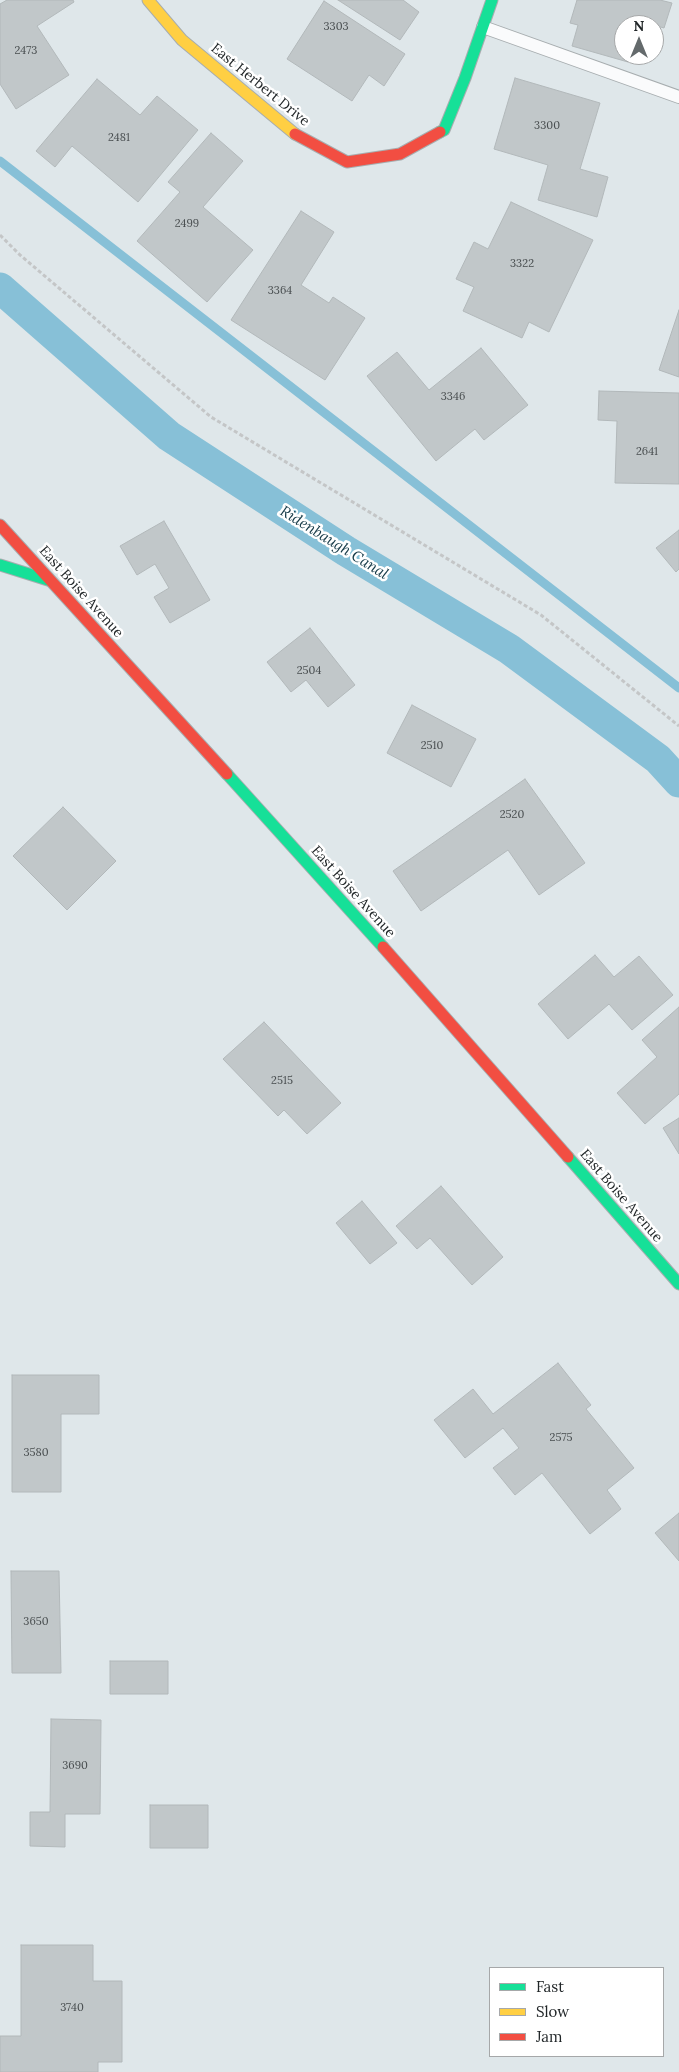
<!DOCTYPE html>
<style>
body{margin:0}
#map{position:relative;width:679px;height:2072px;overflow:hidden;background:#dfe7ea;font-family:Lora,serif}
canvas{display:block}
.legend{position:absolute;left:489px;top:1967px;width:175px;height:90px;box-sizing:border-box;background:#fff;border:1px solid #a6a8a9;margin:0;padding:6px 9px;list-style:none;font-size:15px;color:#212628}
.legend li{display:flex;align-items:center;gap:10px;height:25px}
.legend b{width:25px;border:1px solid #a6a8a9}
.north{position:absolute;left:614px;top:15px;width:50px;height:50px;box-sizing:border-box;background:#fff;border:1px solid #a6a8a9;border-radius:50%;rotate:0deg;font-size:14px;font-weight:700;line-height:20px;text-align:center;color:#212628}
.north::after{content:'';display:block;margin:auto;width:18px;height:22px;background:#646a6c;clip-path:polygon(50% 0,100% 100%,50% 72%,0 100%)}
</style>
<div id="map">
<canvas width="679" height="2072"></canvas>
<ul class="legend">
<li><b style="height:6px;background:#16e098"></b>Fast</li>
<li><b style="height:6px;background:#ffcf43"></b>Slow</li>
<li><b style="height:6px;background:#f24e42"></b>Jam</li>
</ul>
<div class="north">N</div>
</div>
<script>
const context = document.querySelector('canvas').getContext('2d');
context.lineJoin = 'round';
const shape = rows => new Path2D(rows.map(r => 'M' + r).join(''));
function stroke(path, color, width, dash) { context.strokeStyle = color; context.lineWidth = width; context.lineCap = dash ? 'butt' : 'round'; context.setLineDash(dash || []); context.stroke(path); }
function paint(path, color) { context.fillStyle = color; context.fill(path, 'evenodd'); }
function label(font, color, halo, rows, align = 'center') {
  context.font = font + ' Lora,serif'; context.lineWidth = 5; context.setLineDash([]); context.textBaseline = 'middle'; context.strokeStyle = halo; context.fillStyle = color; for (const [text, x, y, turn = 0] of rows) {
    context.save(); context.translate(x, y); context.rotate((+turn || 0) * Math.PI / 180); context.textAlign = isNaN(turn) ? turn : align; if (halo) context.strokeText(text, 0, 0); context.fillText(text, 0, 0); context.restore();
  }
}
const stream = shape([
 [0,161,679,688]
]);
const canal = shape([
 [0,288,169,436,346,551,509,649,658,759,679,782]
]);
const building = shape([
 [7,0,73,0,74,2,37,26,69,75,16,109,0,84,0,4,7,0],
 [338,0,403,0,419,12,400,40,338,0],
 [577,0,660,0,672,3,664,28,640,21,639,25,624,25,624,55,630,55,628,62,572,46,578,25,570,23,577,0],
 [324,1,405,54,384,86,369,75,352,101,287,59,324,1],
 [515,78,600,103,580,169,608,177,597,217,538,200,548,165,494,149,515,78],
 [97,79,140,115,157,96,198,130,138,202,72,146,55,167,36,151,97,79],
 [211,133,243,161,203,207,253,250,207,302,137,241,180,192,168,182,211,133],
 [511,202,593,240,549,332,529,322,522,338,463,311,474,287,456,279,474,242,488,249,511,202],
 [301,211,334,232,301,285,329,303,333,297,365,318,325,380,231,320,301,211],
 [679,310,679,377,659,370,679,310],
 [481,348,528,405,484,440,475,429,436,461,367,376,397,352,429,390,481,348],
 [599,391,679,393,679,484,615,483,617,421,598,420,599,391],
 [164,521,210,600,170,623,154,597,169,588,155,564,137,575,120,546,164,521],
 [679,530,679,569,676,572,656,548,679,530],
 [310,628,355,685,328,707,306,680,291,692,267,662,310,628],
 [412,705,476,739,451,787,387,753,412,705],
 [525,779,585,863,539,895,508,850,421,911,393,871,525,779],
 [63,807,116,861,67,910,13,856,63,807],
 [595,955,614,977,639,956,673,995,632,1030,609,1004,568,1039,538,1004,595,955],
 [679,1007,679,1094,645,1124,617,1093,657,1057,642,1040,679,1007],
 [264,1022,341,1103,307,1134,284,1110,278,1116,223,1059,264,1022],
 [679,1118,679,1154,663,1128,679,1118],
 [441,1186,503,1257,472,1285,430,1238,417,1249,396,1226,441,1186],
 [362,1201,397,1243,370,1264,336,1223,362,1201],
 [558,1363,591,1405,586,1409,634,1468,607,1490,621,1509,590,1534,542,1473,515,1495,493,1468,519,1448,503,1428,465,1458,434,1420,473,1389,493,1414,558,1363],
 [12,1375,99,1375,99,1414,61,1414,61,1492,12,1492,12,1375],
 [679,1513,679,1561,655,1533,679,1513],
 [11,1571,59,1571,61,1673,12,1673,11,1571],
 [110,1661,168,1661,168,1694,110,1694,110,1661],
 [51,1719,101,1720,100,1814,65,1814,65,1847,30,1846,30,1812,50,1812,51,1719],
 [150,1805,208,1805,208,1848,150,1848,150,1805],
 [21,1945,93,1945,93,1981,122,1981,122,2062,98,2062,98,2072,0,2072,0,2036,21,2036,21,1945]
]);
const path = shape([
 [0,235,20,255,211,417,541,615,679,726]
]);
const lane = shape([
 [483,27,679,97]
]);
const fast = shape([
 [440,132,444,130,465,78,492,0],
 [0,565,48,580],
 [227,774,383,947],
 [568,1157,679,1284]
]);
const slow = shape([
 [148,0,182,40,295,134]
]);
const jam = shape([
 [295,134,347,162,400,154,440,132],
 [0,525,227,774],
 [383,947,568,1157]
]);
const numberNames = [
 ["3303",336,27],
 ["2473",26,51],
 ["3300",547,126],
 ["2481",119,138],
 ["2499",187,224],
 ["3322",522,264],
 ["3364",280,291],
 ["3346",453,397],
 ["2641",647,452],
 ["2504",309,671],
 ["2510",432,746],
 ["2520",512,815],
 ["2515",282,1081],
 ["2575",561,1438],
 ["3580",36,1453],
 ["3650",36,1622],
 ["3690",75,1766],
 ["3740",72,2008]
];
const streetNames = [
 ["East Herbert Drive",260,85,39],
 ["East Boise Avenue",81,592,48],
 ["East Boise Avenue",353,892,48],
 ["East Boise Avenue",621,1196,49]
];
const waterNames = [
 ["Ridenbaugh Canal",334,543,32]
];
stroke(stream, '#87c0d7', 9);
stroke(canal, '#87c0d7', 31);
paint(building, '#c1c7c9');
stroke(building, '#b2b8ba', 1);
stroke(lane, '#a7adaf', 14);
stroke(fast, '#a7adaf', 13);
stroke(slow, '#a7adaf', 13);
stroke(jam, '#a7adaf', 13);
stroke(path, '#c4c6c7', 3, [4, 2.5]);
stroke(lane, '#fafbfc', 12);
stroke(fast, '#16e098', 11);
stroke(slow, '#ffcf43', 11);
stroke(jam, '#f24e42', 11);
label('11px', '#494e50', null, numberNames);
label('14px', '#212628', '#fff', streetNames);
label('italic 15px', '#153947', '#fff', waterNames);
</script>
